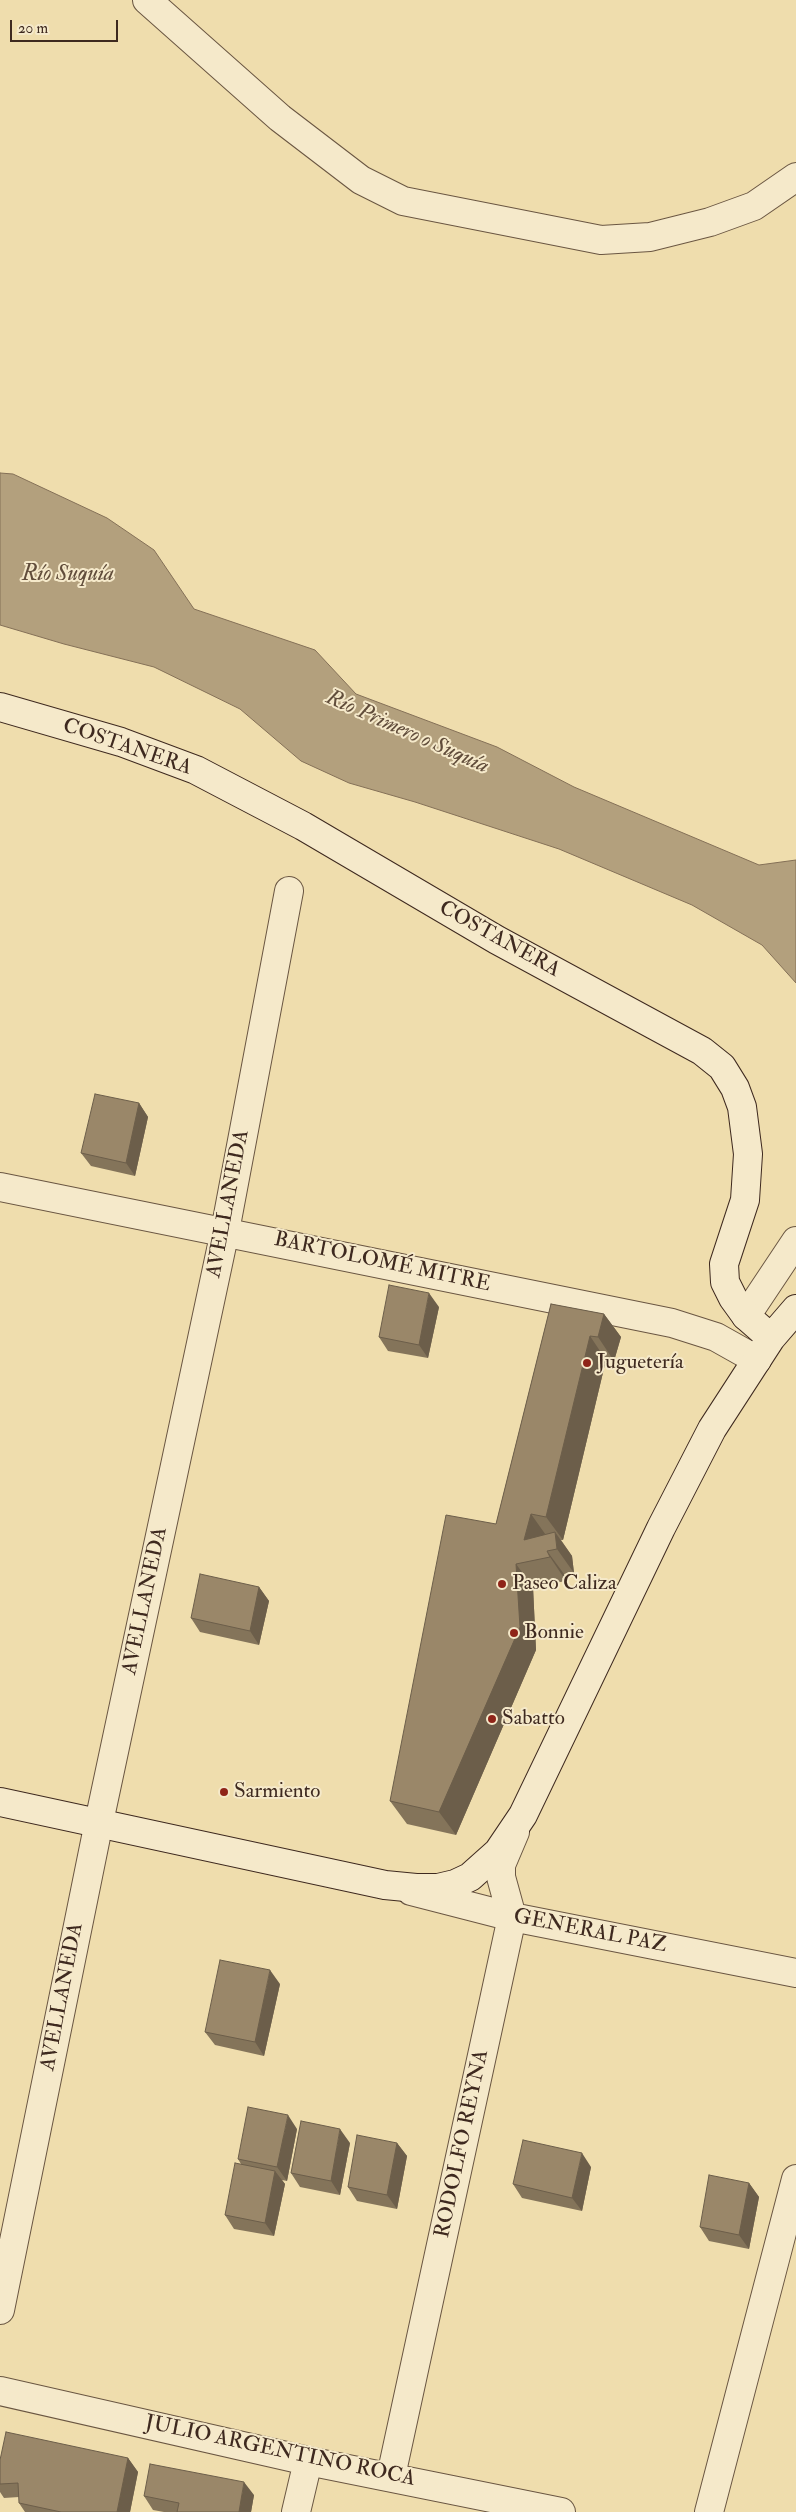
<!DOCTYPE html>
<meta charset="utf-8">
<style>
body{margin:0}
#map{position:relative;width:796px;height:2512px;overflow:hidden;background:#efddad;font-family:"IM FELL Double Pica",serif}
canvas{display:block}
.scale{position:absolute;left:10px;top:20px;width:108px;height:22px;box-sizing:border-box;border:2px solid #3e291f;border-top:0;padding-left:6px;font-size:15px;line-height:18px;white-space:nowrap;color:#3e291f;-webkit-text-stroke:4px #f5e9ca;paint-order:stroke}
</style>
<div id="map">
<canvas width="796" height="2512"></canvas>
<div class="scale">20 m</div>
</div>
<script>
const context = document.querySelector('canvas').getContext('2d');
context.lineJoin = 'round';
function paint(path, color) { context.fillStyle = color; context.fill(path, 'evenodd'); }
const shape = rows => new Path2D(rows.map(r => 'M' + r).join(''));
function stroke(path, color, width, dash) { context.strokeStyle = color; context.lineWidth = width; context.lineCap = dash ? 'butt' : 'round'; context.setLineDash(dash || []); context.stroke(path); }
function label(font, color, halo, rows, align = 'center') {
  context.font = font + ' "IM FELL Double Pica",serif'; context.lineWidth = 4; context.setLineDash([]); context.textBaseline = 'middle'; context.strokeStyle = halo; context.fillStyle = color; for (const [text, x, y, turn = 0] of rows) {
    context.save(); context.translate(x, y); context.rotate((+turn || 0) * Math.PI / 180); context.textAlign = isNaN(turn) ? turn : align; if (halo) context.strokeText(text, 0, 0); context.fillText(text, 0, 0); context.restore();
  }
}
const water = shape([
 [0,473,13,474,107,518,154,550,194,609,315,650,356,694,497,747,574,787,759,865,796,860,796,983,762,945,692,905,559,849,415,802,349,783,301,761,240,709,154,667,64,644,0,625,0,473]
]);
const street = shape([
 [147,0,280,118,361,180,403,201,601,240,650,237,710,222,754,206,796,177],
 [0,1187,672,1323,716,1337,757,1360],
 [746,1316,796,1241],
 [411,1891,512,1917,796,1973],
 [0,2310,99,1822,225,1231,289,891],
 [0,2391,308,2461,561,2512],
 [391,2476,512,1917,501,1877,501,1865,515,1832],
 [296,2512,308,2461],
 [709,2512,796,2179]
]);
const secondary = shape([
 [0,707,121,742,196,770,303,826,497,940,702,1051,722,1067,735,1088,742,1107,748,1154,745,1200,724,1264,725,1282,733,1298,746,1316,771,1338],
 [0,1802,385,1885,416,1888,438,1888,455,1884,470,1877,498,1852,523,1815,661,1528,712,1429,771,1338,796,1309]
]);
const wall = shape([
 [139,1103,148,1117,135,1176,91,1166,81,1153],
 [551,1304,604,1314,621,1337,614,1361,606,1360,563,1540,561,1540,572,1556,574,1573,564,1574,566,1581,533,1587,536,1650,456,1835,407,1824,390,1801,496,1524],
 [439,1307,428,1358,388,1351,379,1337],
 [259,1587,269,1601,259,1645,200,1632,191,1618],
 [280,1984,264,2056,215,2045,205,2032],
 [297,2129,287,2181,282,2180,285,2184,274,2236,234,2229,225,2215,241,2164,238,2159],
 [350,2143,340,2195,300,2187,291,2173],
 [397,2143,407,2156,397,2209,357,2201,348,2187],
 [591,2167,582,2211,522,2198,513,2184],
 [749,2183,759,2197,749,2249,709,2241,700,2227],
 [128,2458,138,2472,130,2512,25,2512,19,2503,19,2497,4,2498,0,2492,0,2460],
 [254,2495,251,2512,164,2512,153,2510,144,2496]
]);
const shadedWall = shape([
 [139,1103,148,1117,135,1176,126,1163],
 [429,1293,439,1307,428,1358,419,1345],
 [604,1314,621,1337,614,1361,598,1337],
 [590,1336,606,1360,563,1540,546,1517],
 [531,1514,548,1538,524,1540],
 [555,1532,572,1556,574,1573,557,1549],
 [547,1551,564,1574,566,1581,550,1557],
 [516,1564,533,1587,536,1650,456,1835,439,1812],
 [259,1587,269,1601,259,1645,250,1631],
 [270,1970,280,1984,264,2056,255,2042],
 [288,2115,297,2129,287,2181,277,2167],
 [340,2129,350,2143,340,2195,331,2181],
 [397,2143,407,2156,397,2209,387,2195],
 [582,2153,591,2167,582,2211,572,2198],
 [275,2171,285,2184,274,2236,265,2223],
 [749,2183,759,2197,749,2249,739,2235],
 [128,2458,138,2472,130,2512,117,2512],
 [244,2482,254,2495,251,2512,239,2512]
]);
const building = shape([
 [95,1094,139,1103,126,1163,81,1153,95,1094],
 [389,1285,429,1293,419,1345,379,1337,389,1285],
 [551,1304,604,1314,598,1337,590,1336,546,1517,531,1514,524,1540,555,1532,557,1549,547,1551,550,1557,516,1564,520,1627,439,1812,390,1801,446,1515,496,1524,551,1304],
 [200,1574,259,1587,250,1631,191,1618,200,1574],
 [220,1960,270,1970,255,2042,205,2032,220,1960],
 [248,2107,288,2115,277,2167,238,2159,248,2107],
 [301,2121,340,2129,331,2181,291,2173,301,2121],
 [357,2135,397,2143,387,2195,348,2187,357,2135],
 [523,2140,582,2153,572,2198,513,2184,523,2140],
 [235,2163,275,2171,265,2223,225,2215,235,2163],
 [709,2175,749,2183,739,2235,700,2227,709,2175],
 [6,2432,128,2458,117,2512,61,2512,19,2503,18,2483,0,2484,0,2460,6,2432],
 [150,2464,244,2482,239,2512,177,2512,179,2503,144,2496,150,2464]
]);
const markers = [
 [587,1363,5,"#8f2418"],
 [502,1584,5,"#8f2418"],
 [514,1633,5,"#8f2418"],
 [492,1719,5,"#8f2418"],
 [224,1792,5,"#8f2418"]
];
const streetNames = [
 ["COSTANERA",127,748,19],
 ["COSTANERA",499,940,29],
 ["AVELLANEDA",229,1204,-79],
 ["BARTOLOMÉ MITRE",382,1263,12],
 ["AVELLANEDA",146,1601,-78],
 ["GENERAL PAZ",590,1932,11],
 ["AVELLANEDA",63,1997,-79],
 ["RODOLFO REYNA",463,2144,-78],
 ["JULIO ARGENTINO ROCA",280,2452,12]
];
const poiNames = [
 ["Juguetería",597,1363],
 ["Paseo Caliza",512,1584],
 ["Bonnie",524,1633],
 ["Sabatto",502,1719],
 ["Sarmiento",234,1792]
];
const waterNames = [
 ["Río Suquía",68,575],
 ["Río Primero o Suquía",407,733,24]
];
paint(water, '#b3a07d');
stroke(water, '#847057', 1);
stroke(street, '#6a5642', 30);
stroke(secondary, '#3e291f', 30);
stroke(street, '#f5e9ca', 28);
stroke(secondary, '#f5e9ca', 28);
paint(wall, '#84745a');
paint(shadedWall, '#6c5e4a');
paint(building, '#9a8769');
stroke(building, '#6c5e4a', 1);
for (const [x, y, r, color] of markers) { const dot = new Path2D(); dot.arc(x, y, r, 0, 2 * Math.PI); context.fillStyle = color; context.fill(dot); stroke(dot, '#f5e9ca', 2); }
label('21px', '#3e291f', '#f5e9ca', streetNames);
label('21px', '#3e291f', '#f5e9ca', poiNames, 'left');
label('italic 22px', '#614d3b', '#f5e9ca', waterNames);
</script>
